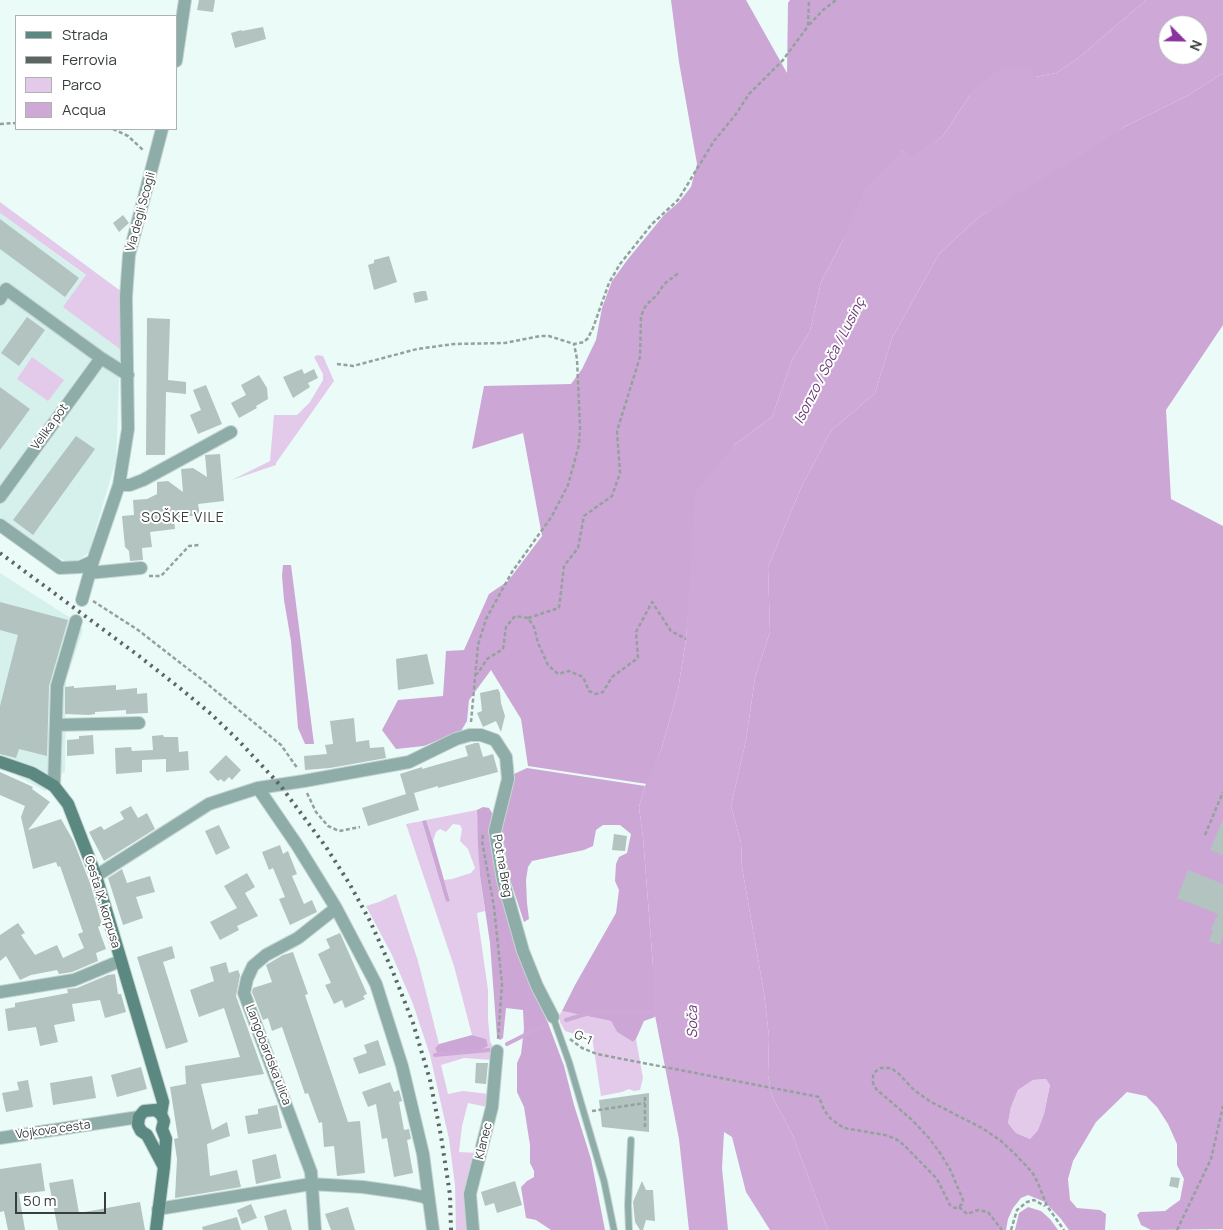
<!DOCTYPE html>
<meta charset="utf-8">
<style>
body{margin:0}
#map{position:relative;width:1223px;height:1230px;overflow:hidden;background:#eafbf8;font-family:Manrope,sans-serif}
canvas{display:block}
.legend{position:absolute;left:15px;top:15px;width:162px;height:115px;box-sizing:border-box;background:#fff;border:1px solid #afb2b1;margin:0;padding:6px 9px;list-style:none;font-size:15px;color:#373e3c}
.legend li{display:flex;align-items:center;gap:10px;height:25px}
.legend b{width:25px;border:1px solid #afb2b1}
.north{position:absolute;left:1158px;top:15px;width:50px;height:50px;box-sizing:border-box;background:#fff;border:1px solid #afb2b1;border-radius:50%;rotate:113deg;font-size:14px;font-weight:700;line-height:20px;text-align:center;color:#373e3c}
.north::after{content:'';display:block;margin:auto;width:18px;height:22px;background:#8a329e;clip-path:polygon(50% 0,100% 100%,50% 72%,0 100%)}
.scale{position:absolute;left:15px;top:1192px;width:91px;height:22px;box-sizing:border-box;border:2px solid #373e3c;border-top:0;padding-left:6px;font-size:15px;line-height:18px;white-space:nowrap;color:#373e3c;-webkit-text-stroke:4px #fff;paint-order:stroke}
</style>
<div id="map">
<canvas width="1223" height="1230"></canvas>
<ul class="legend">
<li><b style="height:6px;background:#5b8982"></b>Strada</li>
<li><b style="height:6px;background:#5c6563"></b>Ferrovia</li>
<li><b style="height:14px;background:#e3caea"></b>Parco</li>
<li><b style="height:14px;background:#cea8d7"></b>Acqua</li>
</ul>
<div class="north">N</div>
<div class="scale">50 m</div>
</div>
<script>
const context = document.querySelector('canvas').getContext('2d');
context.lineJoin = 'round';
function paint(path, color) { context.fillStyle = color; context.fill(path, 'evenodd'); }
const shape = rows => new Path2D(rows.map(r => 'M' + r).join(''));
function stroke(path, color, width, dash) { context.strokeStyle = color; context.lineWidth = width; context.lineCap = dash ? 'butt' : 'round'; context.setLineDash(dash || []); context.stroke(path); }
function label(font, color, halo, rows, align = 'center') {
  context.font = font + ' Manrope,sans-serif'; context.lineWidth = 4; context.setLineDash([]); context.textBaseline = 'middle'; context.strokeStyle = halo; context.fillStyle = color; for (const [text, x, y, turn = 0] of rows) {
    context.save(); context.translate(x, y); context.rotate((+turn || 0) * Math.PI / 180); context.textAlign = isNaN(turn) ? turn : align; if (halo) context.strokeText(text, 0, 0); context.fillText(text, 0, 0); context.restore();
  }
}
const built = shape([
 [0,213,122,302,116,460,89,552,74,564,54,556,0,517],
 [0,573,72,619,83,630,66,680,65,771,45,791,0,766]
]);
const green = shape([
 [0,202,122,292,123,341,120,349,63,307,86,275,0,213],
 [318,355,323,356,334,381,276,463,276,465,232,480,270,461,274,415,297,415,310,402,323,380,323,374,314,357],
 [32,357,64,380,48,401,17,379],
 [477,810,480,876,485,911,477,913,488,990,488,1019,490,1041,493,1047,492,1060,464,1058,441,1065,448,1094,463,1091,489,1094,487,1107,468,1103,462,1126,459,1152,477,1153,467,1230,456,1230,455,1185,449,1139,430,1055,413,1004,392,955,366,906,379,902,396,894,418,961,439,1044,435,1048,437,1053,488,1046,485,1039,472,1035,454,966,406,824,422,821,446,902,450,900,444,880,452,879,471,873,475,868,468,849,460,841,462,829,460,825,453,824,446,832,440,829,436,832,433,841,426,820],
 [562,1011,611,1021,617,1032,633,1042,636,1039,643,1078,640,1090,634,1091,629,1089,622,1092,601,1096,592,1037,589,1033,575,1034,565,1031,560,1022,559,1016],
 [1046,1079,1050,1084,1044,1114,1038,1130,1030,1139,1016,1133,1008,1123,1011,1107,1018,1090,1033,1080]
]);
const forest = shape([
 [671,0,746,0,787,73,788,3,790,0,1146,0,1077,59,1056,73,1035,77,970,95,943,136,911,158,902,150,843,240,821,282,810,331,792,360,772,417,734,445,690,590,686,639,678,690,661,750,647,784,528,766,521,719,491,670,469,700,467,721,461,731,424,746,396,749,382,730,398,700,443,696,446,651,464,650,489,594,508,581,542,536,523,433,472,449,484,386,571,384,582,369,596,340,602,308,612,281,628,259,664,215,679,202,691,187,697,164,679,62],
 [1223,73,1223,325,1166,410,1171,499,1223,526,1223,1229,1151,1230,1141,1225,1137,1215,1140,1212,1165,1211,1180,1200,1184,1179,1177,1165,1177,1144,1168,1124,1157,1107,1146,1096,1127,1092,1096,1122,1073,1161,1068,1179,1070,1200,1077,1208,1100,1210,1106,1214,1105,1230,1069,1230,1061,1219,1045,1202,1028,1195,1021,1198,1013,1208,1008,1219,1006,1230,828,1230,793,1136,772,1096,768,1075,769,1037,764,993,742,867,741,843,731,806,746,740,755,678,770,632,768,567,801,488,831,431,875,393,892,338,939,254,979,217,1124,127,1187,96],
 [1046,1079,1050,1085,1044,1114,1038,1130,1030,1139,1016,1133,1008,1123,1011,1107,1018,1090,1033,1080],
 [283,565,291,565,314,744,305,744,298,728,291,641,284,600,282,576],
 [527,768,645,786,639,807,643,837,653,966,655,1017,644,1021,636,1039,633,1042,617,1032,611,1021,562,1011,575,985,616,913,619,890,615,881,616,864,619,857,627,853,631,834,620,825,603,825,596,830,593,846,584,850,532,861,528,867,526,880,527,903,529,919,524,922,505,864,499,822,513,784,514,774],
 [483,807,489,808,492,813,491,847,529,982,548,1023,564,1066,574,1105,591,1159,605,1230,551,1230,536,1220,526,1218,521,1187,527,1181,534,1177,534,1171,530,1163,530,1145,524,1107,517,1092,517,1063,521,1054,524,1029,523,1010,506,1008,503,1038,500,1040,497,1037,490,943,480,876,478,846,477,810],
 [426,820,433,841,450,901,446,902,422,821],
 [472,1035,486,1039,488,1046,482,1049,437,1053,435,1048,439,1044],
 [1028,1207,1041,1211,1050,1219,1058,1230,1015,1230,1019,1213]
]);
const water = shape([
 [1146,0,1223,0,1223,73,1187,96,1124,127,1080,157,979,217,939,254,892,338,875,393,831,431,801,488,768,567,770,632,755,678,746,740,731,806,741,843,742,867,764,993,769,1037,768,1075,772,1096,793,1136,828,1230,770,1230,746,1192,732,1137,724,1132,722,1168,728,1230,689,1230,679,1139,653,1005,653,966,643,837,639,807,645,786,661,750,678,690,686,639,695,492,734,445,772,417,792,360,810,331,821,282,843,240,865,188,902,150,911,157,943,136,974,89,1002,67,1031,68,1035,77,1056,73,1077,59],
 [1168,25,1198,25,1198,55,1168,55]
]);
const stream = shape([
 [566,1020,593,1012,657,1012],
 [507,1044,543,1026],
 [435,1055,489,1050]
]);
const building = shape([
 [199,0,215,0,213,12,197,10],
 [263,27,266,39,235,48,231,33,241,30,242,31],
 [123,215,129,223,119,232,113,223],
 [0,219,79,278,65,297,0,249],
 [389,256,397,282,374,290,368,265,374,263,374,260],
 [422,291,426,291,428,300,415,303,413,293],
 [27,317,45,330,19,366,1,353],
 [147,318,170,319,168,380,186,382,186,394,166,392,165,455,146,455],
 [302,369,304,374,314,369,318,378,308,383,310,387,293,398,283,377],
 [259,375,267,388,268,399,256,406,257,408,239,418,231,403,246,395,241,385],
 [206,385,222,424,198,434,190,415,201,410,193,390],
 [0,387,30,409,0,450],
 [76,436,95,449,33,535,13,520],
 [220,454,224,501,198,504,200,515,174,518,175,529,150,532,152,547,142,548,143,560,130,561,129,551,125,547,122,516,134,515,133,500,147,499,157,494,157,482,168,481,183,492,181,469,193,468,207,477,205,455],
 [0,602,68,620,49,686,47,756,19,749,16,758,0,754,0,706,18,635,0,630],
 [427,654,434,684,398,690,396,659],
 [116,685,116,690,137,688,137,694,147,693,148,713,126,714,126,710,95,712,95,714,89,715,65,714,65,687,74,686,74,688],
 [498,689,500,693,501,703,505,716,501,732,496,721,483,727,477,713,482,711,480,693],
 [354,718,356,742,369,740,370,748,384,747,386,758,330,768,305,770,304,756,327,754,325,745,333,744,330,721],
 [93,735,94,754,67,756,67,740,79,739,79,736],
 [163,735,164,737,178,737,179,752,188,751,189,770,166,772,166,759,142,760,142,772,116,774,115,748,131,747,132,751,153,750,152,736],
 [475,743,479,743,483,757,493,754,498,772,438,788,438,786,414,793,419,810,368,826,362,808,406,794,400,774,422,767,422,769,468,756,465,746],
 [226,755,241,770,232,780,229,777,224,782,221,779,218,781,209,772],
 [0,772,33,787,32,789,50,802,28,830,61,819,73,840,90,883,102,925,98,927,106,949,96,953,98,961,72,972,59,974,57,970,31,975,20,980,6,956,0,961,0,935,18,923,25,933,21,935,35,955,57,945,63,958,84,948,78,934,83,932,60,866,58,867,56,862,33,869,21,817,25,806,0,795],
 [131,806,138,818,147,813,155,829,104,861,89,832,101,826,104,830,124,819,120,812],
 [1223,819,1223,855,1210,850],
 [219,825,230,848,216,855,205,831],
 [614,834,627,836,625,851,612,850],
 [280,845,283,854,288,851,297,874,292,876,304,904,312,900,317,912,290,925,279,899,285,897,273,868,269,870,262,852],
 [122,869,127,883,150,876,155,892,136,897,143,918,123,925,108,878],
 [1188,870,1223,884,1223,936,1220,945,1209,941,1213,930,1211,929,1218,914,1177,898],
 [247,873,255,887,245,893,258,916,237,926,239,930,220,940,210,922,237,908,224,886],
 [340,933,367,994,363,996,365,999,345,1008,342,1000,334,1004,325,985,331,983,318,954,330,948,326,939],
 [172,946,175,958,163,962,188,1042,166,1049,137,957],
 [293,952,308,994,305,995,348,1122,360,1121,365,1173,337,1176,334,1146,324,1147,322,1122,319,1123,308,1093,305,1094,282,1027,272,1031,268,1018,263,1020,252,992,253,988,272,982,266,965,283,955],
 [226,962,229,973,238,970,240,975,236,996,264,1074,201,1084,212,1130,227,1122,230,1136,207,1144,210,1176,237,1170,241,1187,175,1198,177,1159,174,1139,178,1138,170,1087,186,1084,185,1066,240,1057,224,1008,199,1017,190,990,214,981,210,967],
 [115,974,118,994,121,994,126,1012,105,1018,100,1000,72,1004,75,1021,54,1025,58,1042,40,1046,36,1027,8,1031,5,1009,15,1007,15,1003,68,993,67,989,77,988,108,975],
 [378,1040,386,1065,359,1074,353,1058,367,1053,364,1045],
 [476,1063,488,1063,486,1084,475,1083],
 [141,1067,147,1089,117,1097,111,1075],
 [92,1076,96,1098,53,1105,50,1083],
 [28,1080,33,1107,6,1112,2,1093,19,1090,17,1082],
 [390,1082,394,1092,399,1090,402,1101,399,1102,404,1130,409,1129,411,1139,407,1140,413,1173,394,1177,387,1138,382,1139,376,1104,368,1107,362,1092],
 [649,1093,649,1132,602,1127,599,1100],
 [277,1105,282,1128,248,1134,245,1116,258,1114,258,1109],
 [276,1154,281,1178,256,1184,252,1160],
 [41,1163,45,1191,19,1194,25,1230,8,1230,4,1211,0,1212,0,1169],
 [1171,1177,1180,1178,1178,1188,1169,1186],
 [73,1179,79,1213,140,1202,145,1230,58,1230,49,1183],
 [515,1181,522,1205,497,1213,494,1203,485,1206,481,1192],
 [642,1181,646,1190,653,1190,655,1221,646,1220,643,1230,640,1230,635,1222,633,1202],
 [251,1204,257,1218,242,1224,237,1210],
 [348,1207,355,1230,331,1230,325,1214],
 [286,1209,292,1230,268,1230,264,1216],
 [237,1217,241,1230,203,1230,202,1227]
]);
const path = shape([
 [809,25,823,10,836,0],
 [0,124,16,123],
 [113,129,128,136,144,151],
 [337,364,353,366,417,349,454,344,505,343,540,336,549,336,574,344,584,342,588,338,593,328,609,283,620,264,652,224,678,200,714,141,736,114,749,94,783,60,808,26,809,0],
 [149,576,161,576,189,546,199,545],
 [93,601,138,630,205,682,281,745,298,769],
 [528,618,559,608,564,566,578,548,584,516,612,496,620,473,617,431,640,357,641,316,646,305,657,295,664,284,680,272],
 [475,675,478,673,487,659,503,649,506,627,515,616,528,618,534,627,538,643,548,665,558,674,569,671,583,677,589,691,596,694,603,692,612,677,638,658,636,632,652,602,671,631,686,639],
 [471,722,478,645,486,619,512,572,552,516,568,485,579,445,580,427,577,359,574,344],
 [307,793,316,812,328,826,339,831,360,827],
 [483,835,482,841,494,907,502,984,498,1040],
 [1205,835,1223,792],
 [570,1039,582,1048,597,1054,819,1097,824,1110,831,1119,844,1128,885,1135,896,1139,905,1146,937,1179,950,1205,955,1208,959,1207,962,1204,963,1200,950,1169,940,1153,929,1138,911,1119,876,1089,873,1083,873,1076,876,1071,881,1068,891,1068,899,1074,914,1090,931,1102,982,1128,1001,1141,1015,1154,1032,1172,1038,1183,1047,1206,1064,1230],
 [592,1111,645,1103],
 [645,1127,645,1096],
 [959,1207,967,1214,978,1210,988,1212,1002,1230],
 [1011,1230,1017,1210,1027,1202,1034,1200,1045,1206],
 [1177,1230,1211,1159,1223,1106]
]);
const service = shape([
 [553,1017,569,1062,604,1181,614,1230],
 [629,1230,628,1205,631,1140]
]);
const minor = shape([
 [176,61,185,0],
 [0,299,6,289,101,358],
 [119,485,130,485,143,480,231,432],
 [0,497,101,358,128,375],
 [0,525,60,568,80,567,93,561],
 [89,573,141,568],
 [82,600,93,561,119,485,128,429,126,297,129,255,162,129],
 [56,725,139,723],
 [54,786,57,686,76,621],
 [258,788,297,845,336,908,376,984,402,1066,423,1154,429,1200],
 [96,876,209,804,215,802,258,788,304,781,409,762,456,739,470,735,481,735,495,740,506,757,508,779,495,831,503,880,523,951,537,986,553,1017],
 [0,992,74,980,120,961],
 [158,1209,311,1184,363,1187,405,1193,424,1197,429,1200,433,1230],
 [315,1230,311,1172,244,993,247,979,253,966,266,955,298,938,336,908],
 [473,1230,470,1194,492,1107,497,1051]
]);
const tertiary = shape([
 [0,1138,139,1117]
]);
const secondary = shape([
 [0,762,32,773,54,786,68,804,96,876,163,1102,161,1114,164,1121,162,1129,166,1139,164,1167,156,1230],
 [161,1114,155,1110,144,1111,139,1117,138,1125,141,1131,147,1135,164,1167]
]);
const rail = shape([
 [0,553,139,656,181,689,211,714,238,740,280,785,326,847,349,883,370,921,393,972,413,1023,430,1080,441,1136,450,1195,451,1230]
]);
const streetNames = [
 ["Via degli Scogli",141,212,-75],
 ["Velika pot",50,427,-54],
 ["Pot na Breg",502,866,80],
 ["Cesta IX. korpusa",102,902,73],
 ["G-1",583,1038,25],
 ["Langobardska ulica",268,1055,69],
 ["Vojkova cesta",53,1130,-8],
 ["Klanec",484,1141,-76]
];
const waterNames = [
 ["Isonzo / Soča / Lusinç",830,361,-63],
 ["Soča",693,1022,-90]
];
const neighbourhoodNames = [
 ["SOŠKE VILE",183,518]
];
paint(built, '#d6f0eb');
paint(green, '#e3caea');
paint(forest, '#cca7d5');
paint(water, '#cea8d7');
stroke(stream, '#cea8d7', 4);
paint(building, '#b3c3c0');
stroke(service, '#c6d5d2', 8);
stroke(minor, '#c6d5d2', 14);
stroke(tertiary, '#c6d5d2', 14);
stroke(secondary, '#c6d5d2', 14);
stroke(path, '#95a19e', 2.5, [4, 2.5]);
stroke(service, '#8eada8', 6);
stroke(minor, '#8eada8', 12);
stroke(tertiary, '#8eada8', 12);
stroke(secondary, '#5b8982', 12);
stroke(rail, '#5c6563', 4, [2.5, 5]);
label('12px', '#373e3c', '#fff', streetNames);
label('italic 14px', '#693b75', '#fff', waterNames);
context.letterSpacing = '1px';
label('14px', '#373e3c', '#fff', neighbourhoodNames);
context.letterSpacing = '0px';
</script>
